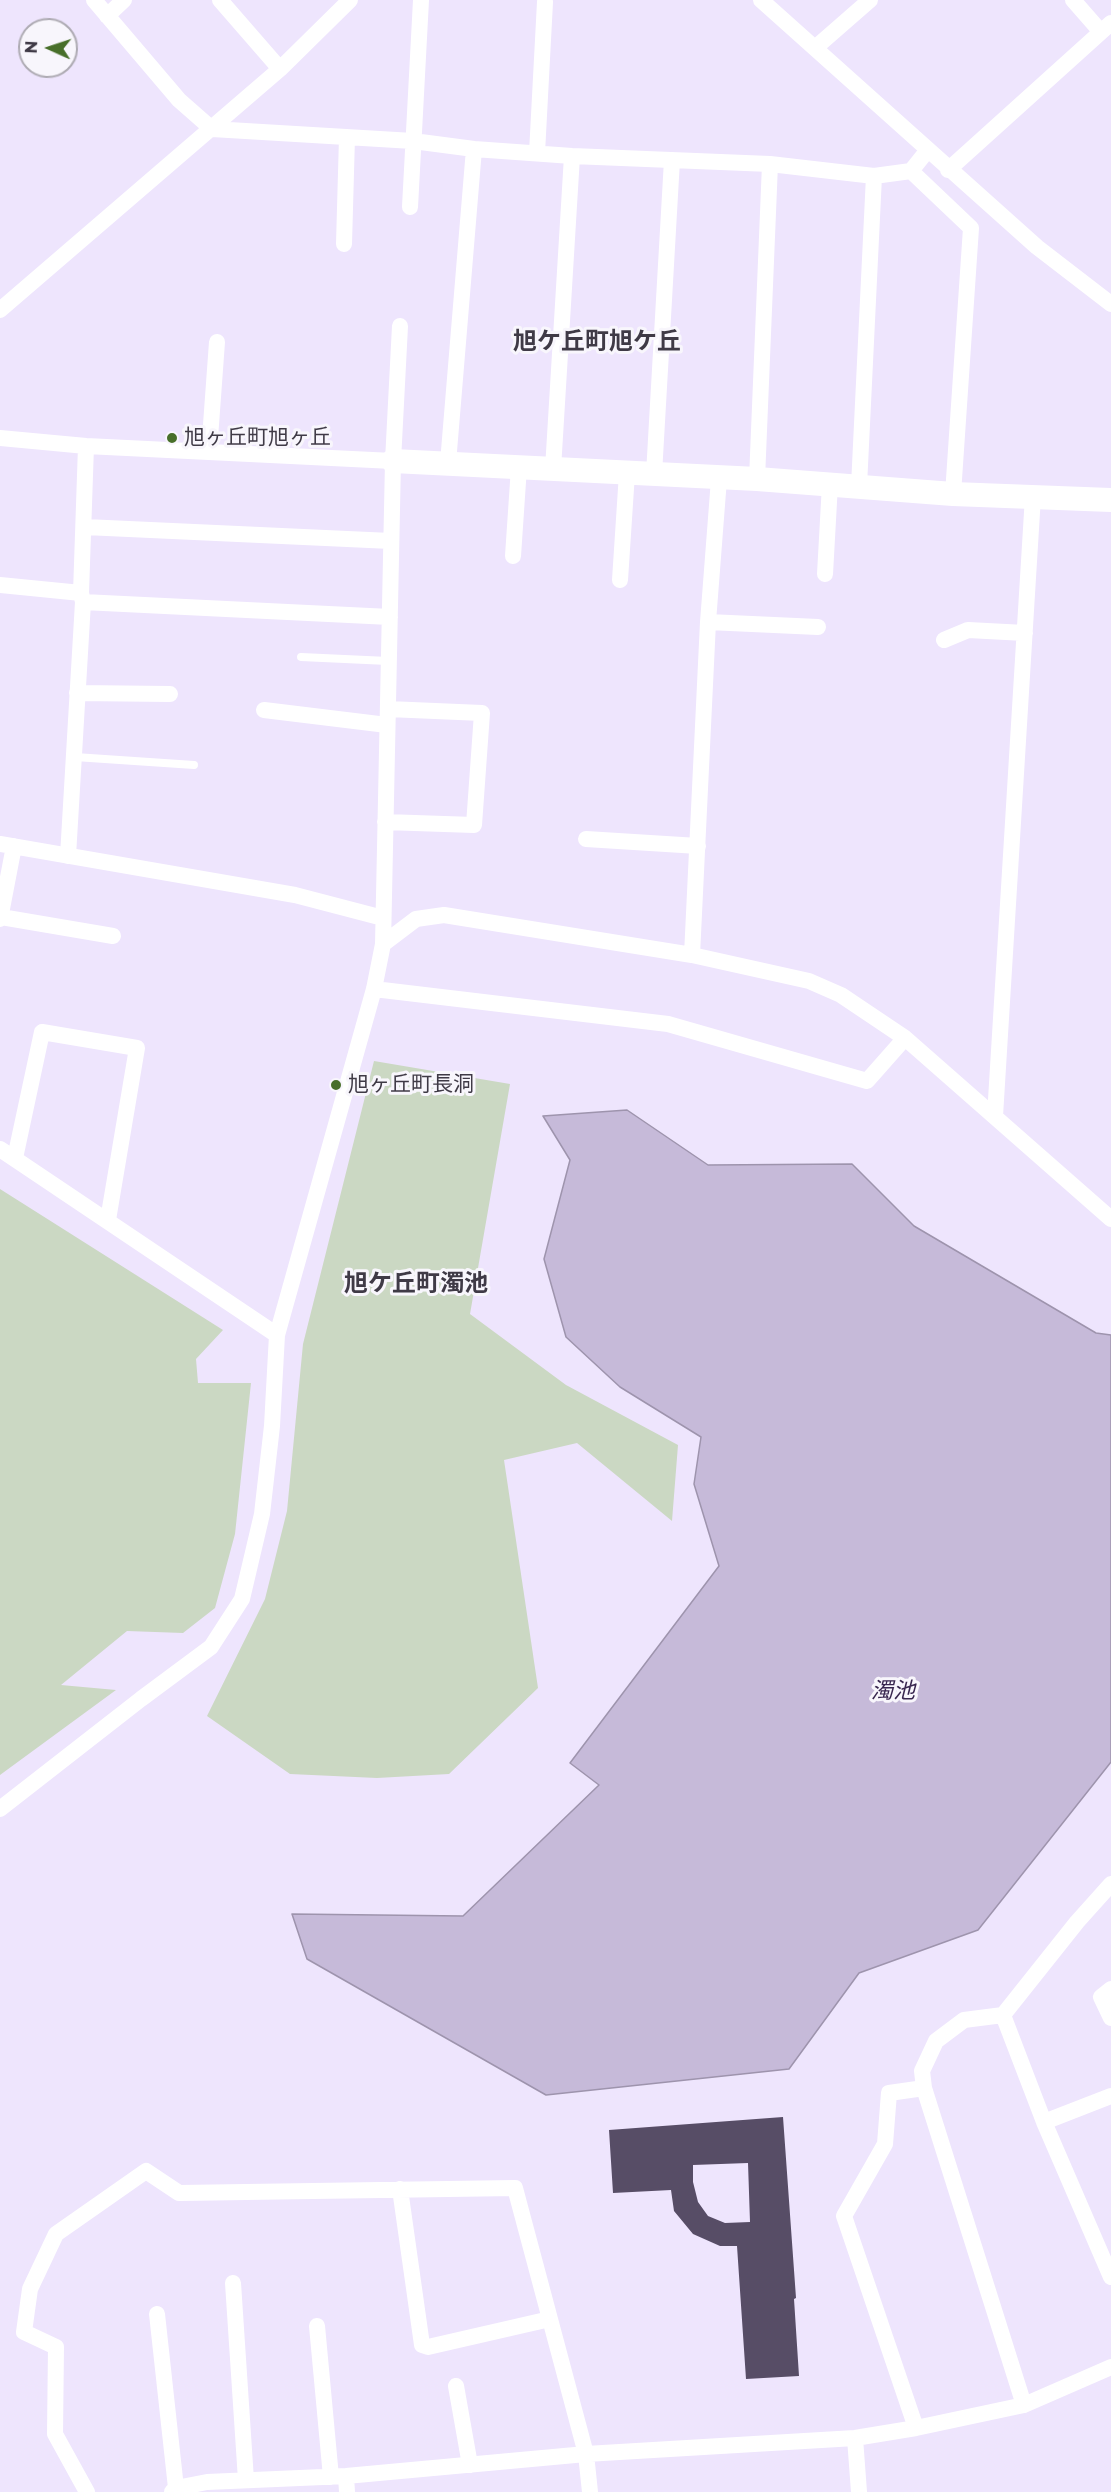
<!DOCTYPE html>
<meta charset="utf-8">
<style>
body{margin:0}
#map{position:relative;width:1111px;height:2492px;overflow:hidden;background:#eee5fd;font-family:Montserrat,sans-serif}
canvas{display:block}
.north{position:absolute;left:18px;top:18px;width:60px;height:60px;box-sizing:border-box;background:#f8f6fc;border:2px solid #aeabb3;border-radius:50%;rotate:273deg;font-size:16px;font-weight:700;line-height:24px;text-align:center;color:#3f3a46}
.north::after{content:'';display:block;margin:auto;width:21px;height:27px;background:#486f2a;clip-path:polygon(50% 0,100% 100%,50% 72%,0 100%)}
</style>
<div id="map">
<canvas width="1111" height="2492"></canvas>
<div class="north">N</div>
</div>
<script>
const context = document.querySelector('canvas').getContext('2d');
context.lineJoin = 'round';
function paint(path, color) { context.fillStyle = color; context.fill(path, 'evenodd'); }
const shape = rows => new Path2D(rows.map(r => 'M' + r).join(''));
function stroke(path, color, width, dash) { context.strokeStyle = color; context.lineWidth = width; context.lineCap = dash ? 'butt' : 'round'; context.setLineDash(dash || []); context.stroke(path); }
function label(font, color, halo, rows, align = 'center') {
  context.font = font + ' Montserrat,"Noto Sans JP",sans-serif'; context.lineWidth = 6; context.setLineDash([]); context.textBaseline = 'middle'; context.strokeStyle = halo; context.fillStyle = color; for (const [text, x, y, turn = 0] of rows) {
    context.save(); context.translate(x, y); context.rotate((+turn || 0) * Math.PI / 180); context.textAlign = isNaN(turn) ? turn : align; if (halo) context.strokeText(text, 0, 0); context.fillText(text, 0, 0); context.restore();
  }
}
const green = shape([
 [374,1061,510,1084,470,1314,566,1385,678,1445,672,1521,577,1443,504,1460,538,1688,449,1774,377,1778,290,1774,207,1716,265,1599,287,1511,303,1344],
 [0,1189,223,1330,196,1359,198,1383,251,1383,235,1534,215,1608,183,1633,127,1631,61,1685,116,1690,0,1775]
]);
const water = shape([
 [627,1110,708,1165,852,1164,914,1226,1096,1333,1111,1335,1111,1762,978,1930,859,1973,789,2069,546,2095,307,1959,292,1914,463,1916,599,1785,570,1763,719,1566,694,1484,701,1437,620,1387,566,1337,544,1259,570,1160,543,1116,627,1110]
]);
const building = shape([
 [783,2117,796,2298,794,2299,799,2376,746,2379,737,2246,720,2246,693,2234,674,2211,671,2190,613,2193,609,2130],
 [748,2163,750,2222,725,2223,708,2216,698,2202,693,2182,693,2165]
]);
const lane = shape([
 [301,657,388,661],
 [75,757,194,765]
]);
const street = shape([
 [94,0,179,100,212,129,413,141,474,149],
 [220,0,280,69],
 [761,0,1037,247,1111,304],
 [1073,0,1101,32],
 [107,16,124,0],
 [815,48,870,0],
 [537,153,545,2],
 [948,170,1111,23],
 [911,171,971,228,953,494],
 [410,207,421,0],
 [344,244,347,137],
 [0,310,280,69,350,0],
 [0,438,86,446,393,461],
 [209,452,217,342],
 [448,463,474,149,572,156,770,164,874,176,911,171,927,151],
 [553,469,572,156],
 [654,474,672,160],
 [757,479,770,164],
 [859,486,874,176],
 [85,527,391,541],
 [513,556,519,467],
 [825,574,830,484],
 [620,580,627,473],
 [0,585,81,593],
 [83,602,390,617],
 [708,622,818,627],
 [944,640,968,630,1025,633],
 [77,693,170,694],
 [264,710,387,725],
 [385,822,474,825,482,713,388,709],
 [586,839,698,846],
 [0,844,295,895,383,918],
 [68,856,83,602,81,593,86,446],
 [1,917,113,936],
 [0,919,14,846],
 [383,944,416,919,444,915,692,955,809,981,841,995,905,1038,1111,1219],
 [692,955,708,622,719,479],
 [374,989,668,1024,867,1081,905,1038],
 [995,1116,1033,496],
 [0,1149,277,1335],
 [15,1158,42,1032,137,1048,108,1220],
 [0,1809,141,1699,211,1647,242,1599,262,1514,272,1426,277,1335,374,989,383,944,393,461,400,326],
 [1111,1989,1101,1997,1111,2018],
 [1003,2015,1044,2122,1111,2277],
 [924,2088,922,2071,936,2041,964,2020,1003,2015,1077,1922,1111,1884],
 [1044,2122,1111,2096],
 [400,2189,422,2345,428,2347,550,2319],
 [233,2283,246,2480],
 [157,2314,176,2488],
 [317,2326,331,2477],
 [456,2386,470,2465],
 [916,2428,844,2216,885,2144,889,2093,924,2088,1024,2405],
 [855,2438,859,2492],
 [346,2476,347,2492],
 [87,2492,55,2434,56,2347,24,2332,30,2289,56,2234,146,2171,179,2193,515,2188,586,2454,590,2492],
 [172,2492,176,2488,207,2482,346,2476,586,2454,855,2438,916,2428,1024,2405,1111,2367]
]);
const secondary = shape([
 [393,461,757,479,953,494,1111,500]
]);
const markers = [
 [172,438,6,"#486f2a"],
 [336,1085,6,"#486f2a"]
];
const poiNames = [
 ["旭ヶ丘町旭ヶ丘",184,438],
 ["旭ヶ丘町長洞",348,1085]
];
const waterNames = [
 ["濁池",893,1692]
];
const quarterNames = [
 ["旭ケ丘町旭ケ丘",597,342],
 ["旭ケ丘町濁池",416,1284]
];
paint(green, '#cbd8c3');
paint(water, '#c6bad9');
stroke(water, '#9e94ad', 1.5);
paint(building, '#574d66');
stroke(lane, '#fff', 8);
stroke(street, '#fff', 16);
stroke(secondary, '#fff', 24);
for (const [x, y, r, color] of markers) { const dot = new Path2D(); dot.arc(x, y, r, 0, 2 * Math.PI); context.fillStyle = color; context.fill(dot); stroke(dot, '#f8f6fc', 2); }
label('21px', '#3f3a46', '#f8f6fc', poiNames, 'left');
label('italic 22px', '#38264f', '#f8f6fc', waterNames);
label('bold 24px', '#3f3a46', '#f8f6fc', quarterNames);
</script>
